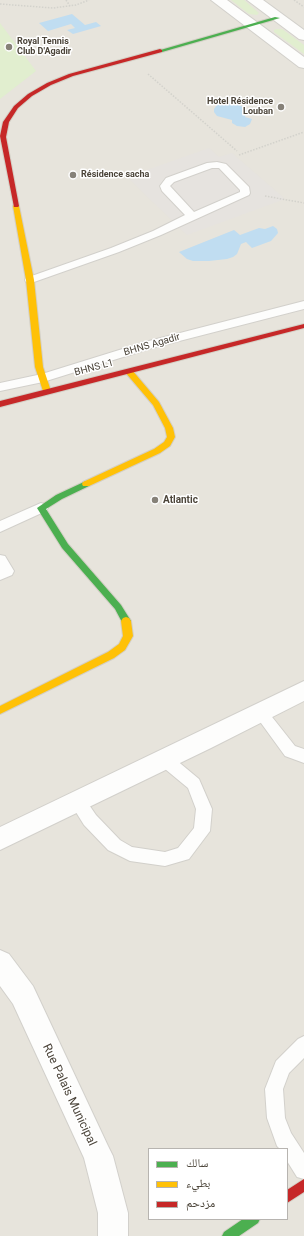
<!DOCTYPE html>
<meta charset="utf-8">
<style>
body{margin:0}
#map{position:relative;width:304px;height:1236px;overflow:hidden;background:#f4f2ee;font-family:Roboto,"Noto Naskh Arabic",sans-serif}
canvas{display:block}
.legend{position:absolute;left:148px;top:1148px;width:140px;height:72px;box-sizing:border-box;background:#fff;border:1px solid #b7b4b0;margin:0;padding:5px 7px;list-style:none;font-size:12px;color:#4b4439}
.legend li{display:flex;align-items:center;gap:8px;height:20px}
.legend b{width:20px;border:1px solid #b7b4b0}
</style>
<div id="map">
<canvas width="304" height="1236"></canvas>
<ul class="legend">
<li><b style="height:5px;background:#4caf50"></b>سالك</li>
<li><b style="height:5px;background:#ffc107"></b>بطيء</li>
<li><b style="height:5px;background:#c62828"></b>مزدحم</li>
</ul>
</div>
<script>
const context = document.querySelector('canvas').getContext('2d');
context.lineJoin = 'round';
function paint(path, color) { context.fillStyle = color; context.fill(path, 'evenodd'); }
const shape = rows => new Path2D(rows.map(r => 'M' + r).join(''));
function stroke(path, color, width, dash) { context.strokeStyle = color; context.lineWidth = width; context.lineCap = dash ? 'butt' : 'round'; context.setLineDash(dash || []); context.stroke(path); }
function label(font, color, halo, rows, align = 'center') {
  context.font = font + ' Roboto,sans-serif'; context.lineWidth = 3; context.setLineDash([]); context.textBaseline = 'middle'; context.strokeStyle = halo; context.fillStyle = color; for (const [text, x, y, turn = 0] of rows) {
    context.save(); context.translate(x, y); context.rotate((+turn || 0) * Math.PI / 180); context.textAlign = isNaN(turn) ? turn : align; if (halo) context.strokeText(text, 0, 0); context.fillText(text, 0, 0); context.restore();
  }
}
const residential = shape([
 [0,0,304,0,304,1236,0,1236],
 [149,1149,287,1149,287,1219,149,1219]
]);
const green = shape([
 [231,0,244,0,259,13,257,15,249,14],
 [0,23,36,71,0,99],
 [276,29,282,29,304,45,304,54,274,32,274,30]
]);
const parking = shape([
 [209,148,219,157,232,153,285,199,187,235,127,177]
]);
const water = shape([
 [72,14,85,25,96,22,101,26,73,34,67,30,75,28,71,24,48,31,39,23],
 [225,103,237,104,243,107,247,111,245,117,252,119,250,124,245,127,237,126,232,123,232,120,217,116,214,112,214,109,217,105],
 [273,226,277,229,278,233,271,241,252,248,246,242,241,244,237,254,233,257,227,259,209,261,193,261,187,259,179,252,234,230,240,235,259,228,265,229]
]);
const path = shape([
 [66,0,70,6],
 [294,0,304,7],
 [0,4,53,8,76,5,89,0],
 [148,74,237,151],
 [239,155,304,132],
 [265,196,304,203]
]);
const lane = shape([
 [217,162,226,164,249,187,250,193,249,195,161,235,119,252,34,282,26,282,25,280,26,278,111,248,153,231,185,215,162,191,160,186,166,178,207,163,217,162],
 [212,168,219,168,240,190,240,192,194,212,170,186,174,182,212,168],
 [304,301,304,309,152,348,43,382,0,391,0,383,42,374,145,342,304,301],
 [41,503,46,505,48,508,46,511,0,532,0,521,41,503],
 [0,555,5,556,14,571,12,575,0,580,0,555],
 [260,706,265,708,295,746,304,749,304,763,285,756,253,712,255,708,260,706],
 [164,752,169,754,199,779,212,809,210,831,189,859,165,866,130,861,108,850,84,825,69,801,71,796,77,794,83,796,96,815,120,840,132,847,165,852,178,848,194,828,196,809,188,788,159,764,156,759,159,754,164,752],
 [304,1036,304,1058,289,1073,283,1089,285,1118,291,1133,304,1153,304,1179,297,1177,287,1161,287,1149,280,1149,277,1146,267,1118,265,1089,276,1061,298,1039,304,1036]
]);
const street = shape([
 [211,0,227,0,304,57,304,68,299,67,211,0],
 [247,0,263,0,304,30,304,40,299,39,247,0],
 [304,681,304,701,211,748,0,850,0,827,304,681],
 [0,950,9,954,33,986,108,1146,113,1156,128,1213,128,1236,98,1236,98,1213,84,1158,13,1004,0,986,0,950]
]);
const fast = shape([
 [275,17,280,18,162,52,157,51,275,17],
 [86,481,90,484,89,486,62,499,46,509,68,544,121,605,131,621,129,624,126,625,123,624,115,609,62,548,37,508,56,495,86,481],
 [243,1219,260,1219,258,1223,239,1236,222,1236,224,1232,243,1219]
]);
const slow = shape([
 [16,204,19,206,34,280,43,367,51,391,47,394,43,391,35,367,26,280,13,206,16,204],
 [129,369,132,370,159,402,173,428,175,437,170,446,160,453,89,486,83,486,82,484,83,482,154,449,164,442,167,437,165,428,153,405,125,372,129,369],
 [126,617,129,618,131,621,133,636,125,650,114,658,0,714,0,706,108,652,119,644,123,636,121,621,123,618,126,617]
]);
const jam = shape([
 [160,49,162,50,162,52,73,76,51,85,32,96,18,108,9,122,6,137,19,206,18,207,14,207,0,136,3,122,14,106,28,94,47,83,69,74,160,49],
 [304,324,304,328,0,407,0,401,304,324],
 [304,1179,304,1192,287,1203,287,1190,304,1179]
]);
const markers = [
 [9,47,4,"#868178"],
 [281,107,4,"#868178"],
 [73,175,4,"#868178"],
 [155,500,4,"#868178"]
];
const farPoinames = [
 ["Royal Tennis",17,42],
 ["Club D'Agadir",17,52],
 ["Hotel Résidence",273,102,"right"],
 ["Louban",273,112,"right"],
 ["Résidence sacha",81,175]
];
const streetNames = [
 ["BHNS Agadir",152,345,-16],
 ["BHNS L1",94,368,-15]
];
const poiNames = [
 ["Atlantic",163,500]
];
const nearStreetnames = [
 ["Rue Palais Municipal",69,1095,65]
];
paint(residential, '#e7e4dc');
paint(green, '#e1eecf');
paint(parking, '#e6e3df');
paint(water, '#c0ddf1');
stroke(lane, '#d2d0cb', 2);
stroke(street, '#d2d0cb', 2);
stroke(fast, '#d3cfc5', 2);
stroke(slow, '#d3cfc5', 2);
stroke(jam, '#d3cfc5', 2);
stroke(path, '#d3d2cc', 1.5, [1.5, 1.5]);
paint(lane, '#fdfdfc');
paint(street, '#fdfdfc');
paint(fast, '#4caf50');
paint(slow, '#ffc107');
paint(jam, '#c62828');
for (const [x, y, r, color] of markers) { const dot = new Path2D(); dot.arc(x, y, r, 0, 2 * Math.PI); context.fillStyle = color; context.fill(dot); stroke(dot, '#fff', 1.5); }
label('bold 9px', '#4b4439', '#fff', farPoinames, 'left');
label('10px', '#4b4439', '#fff', streetNames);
label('bold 10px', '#4b4439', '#fff', poiNames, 'left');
label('12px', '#4b4439', '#fff', nearStreetnames);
</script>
